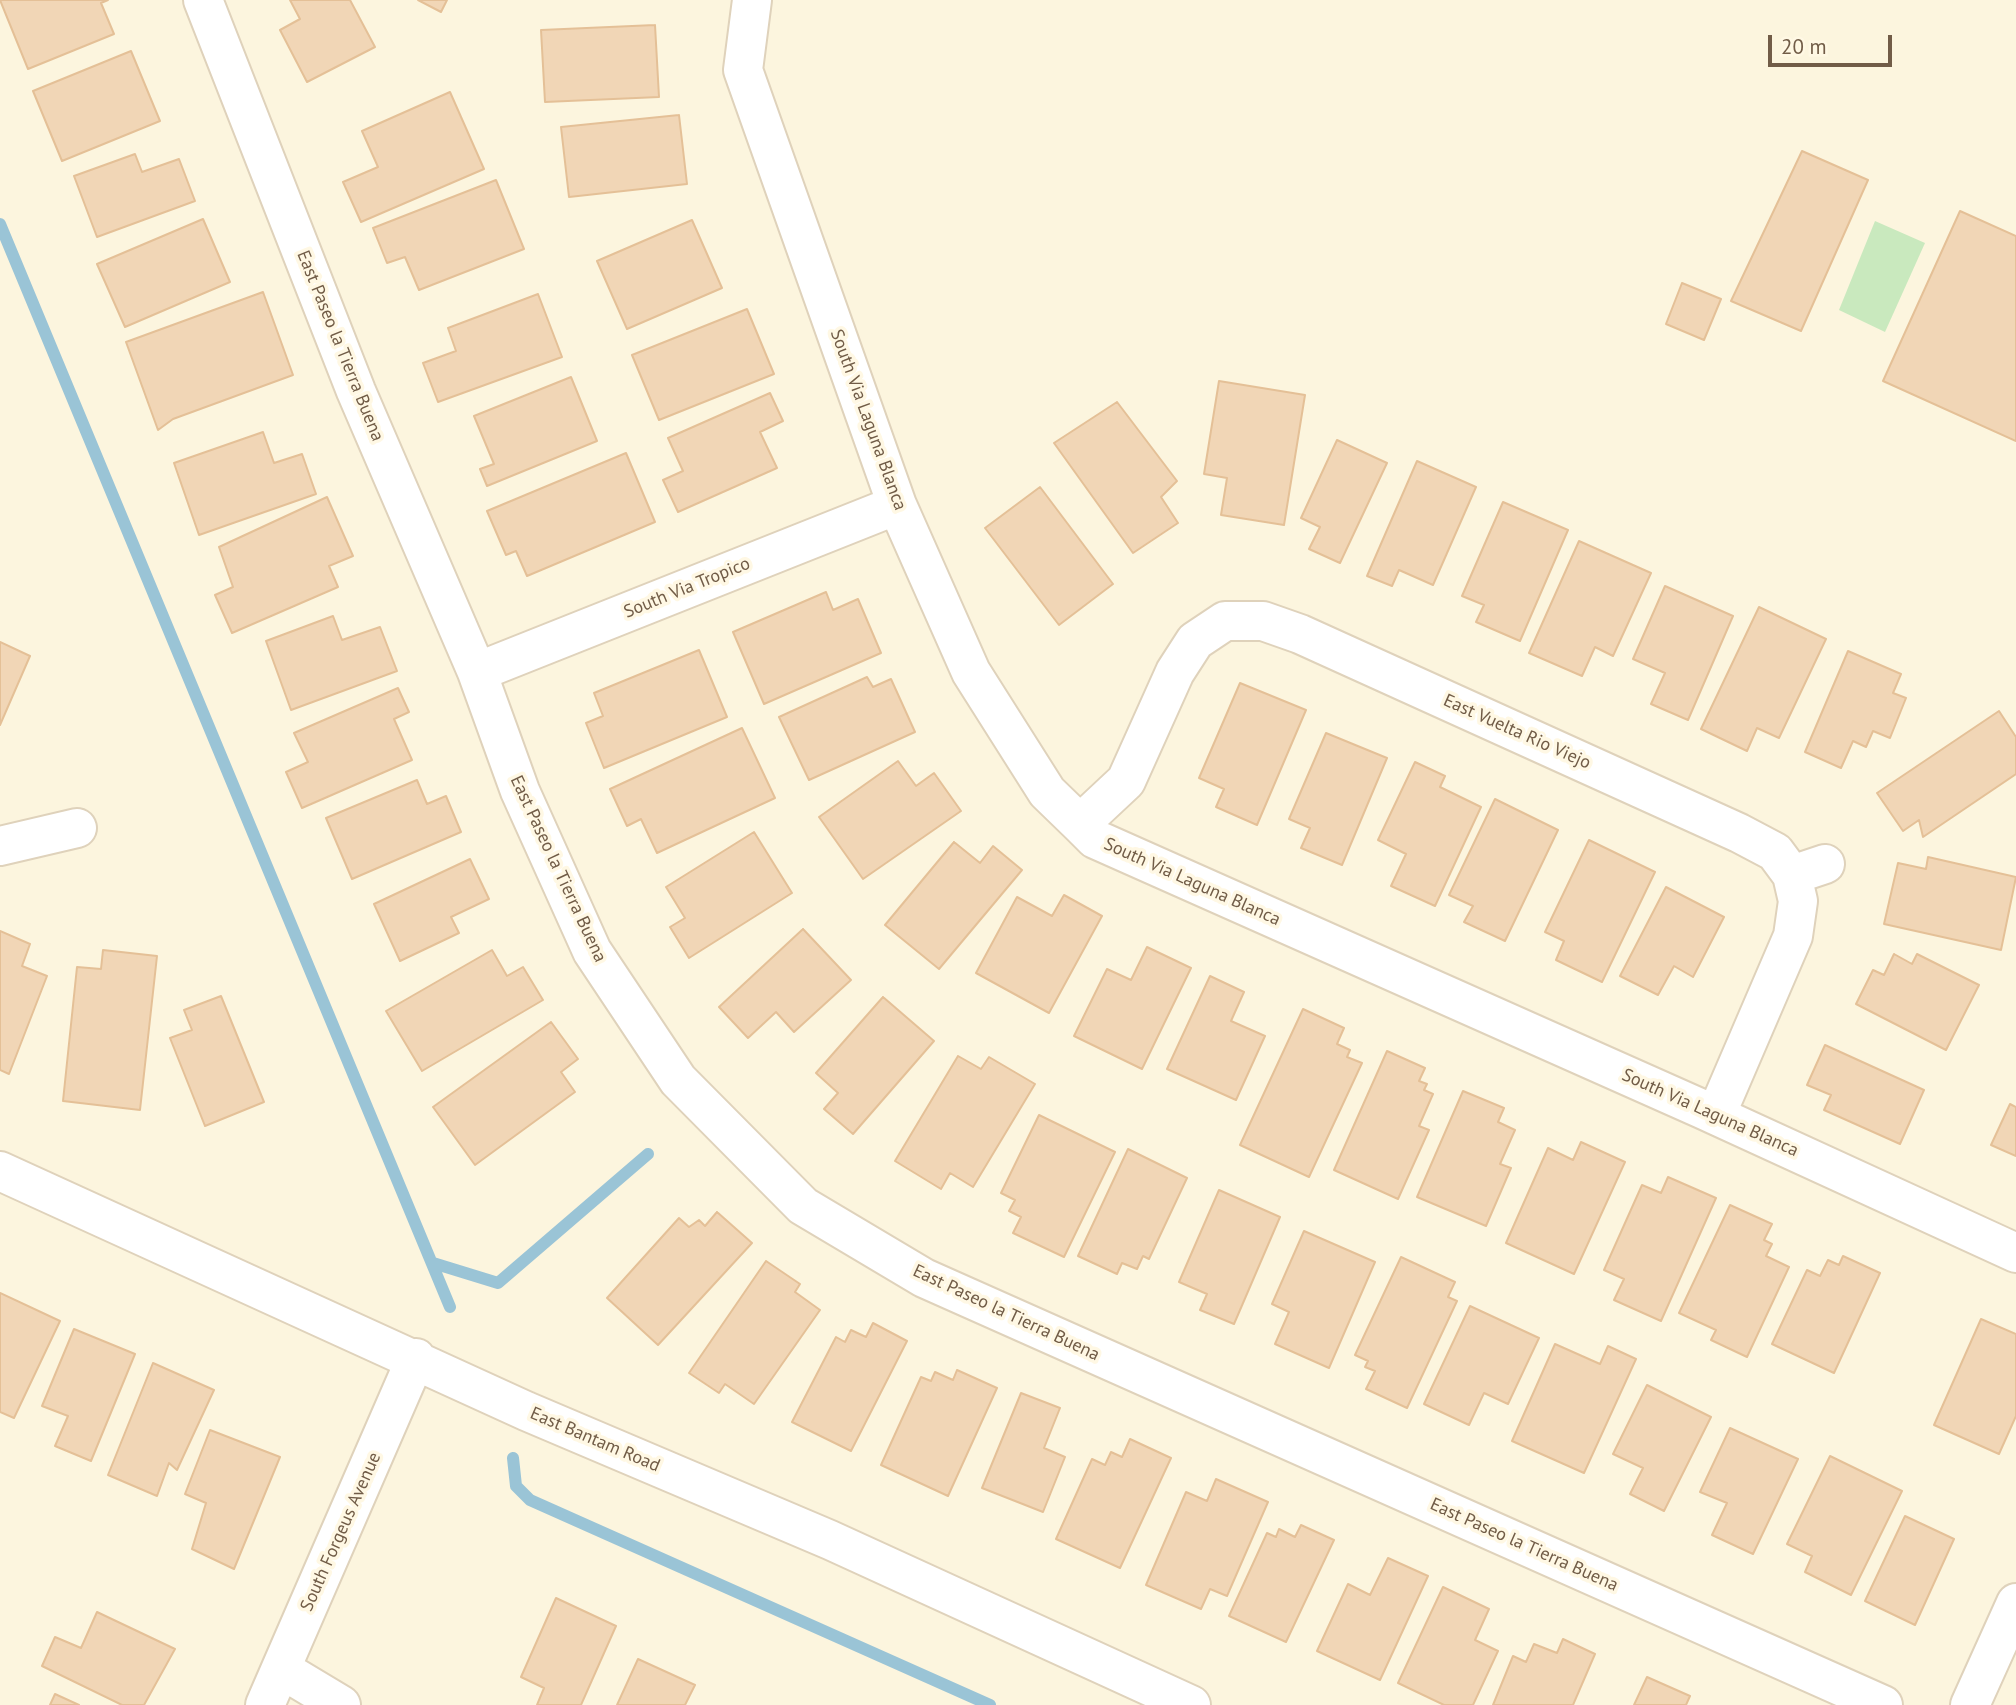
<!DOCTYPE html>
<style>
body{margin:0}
#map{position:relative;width:2016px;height:1705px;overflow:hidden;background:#fcf5de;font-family:"PT Sans",sans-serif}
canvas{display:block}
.scale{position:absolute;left:1768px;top:35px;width:124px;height:32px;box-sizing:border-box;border:4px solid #715c47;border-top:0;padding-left:9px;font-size:21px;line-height:24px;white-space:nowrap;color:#715c47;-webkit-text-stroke:5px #fff8e4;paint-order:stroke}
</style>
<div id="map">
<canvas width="2016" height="1705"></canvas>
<div class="scale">20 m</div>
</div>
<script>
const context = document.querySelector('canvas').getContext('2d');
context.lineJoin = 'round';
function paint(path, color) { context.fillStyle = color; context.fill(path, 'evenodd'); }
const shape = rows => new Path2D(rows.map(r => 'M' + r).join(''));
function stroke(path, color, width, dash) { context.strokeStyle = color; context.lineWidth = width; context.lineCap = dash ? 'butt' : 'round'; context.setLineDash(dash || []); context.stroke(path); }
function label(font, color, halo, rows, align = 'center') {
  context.font = font + ' "PT Sans",sans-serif'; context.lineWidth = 7; context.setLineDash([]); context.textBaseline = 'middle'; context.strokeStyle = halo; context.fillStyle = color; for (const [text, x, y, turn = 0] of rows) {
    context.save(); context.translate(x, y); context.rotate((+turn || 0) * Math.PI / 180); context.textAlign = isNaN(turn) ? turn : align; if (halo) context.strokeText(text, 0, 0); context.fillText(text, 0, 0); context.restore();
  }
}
const green = shape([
 [1875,221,1925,243,1885,332,1839,310]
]);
const stream = shape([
 [0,224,450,1307],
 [433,1263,498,1283,648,1154],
 [513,1458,516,1486,530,1500,990,1705]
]);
const building = shape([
 [0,0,108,0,101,3,114,34,28,69,0,0],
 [290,0,350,0,375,47,307,82,280,30,300,19,290,0],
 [418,0,447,0,441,12,418,0],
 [655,25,659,97,545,102,541,30,655,25],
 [131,51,160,121,62,161,33,91,131,51],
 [450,92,484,169,361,222,343,182,378,167,362,131,450,92],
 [679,115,687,184,569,197,561,127,679,115],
 [1802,151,1868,180,1801,331,1731,301,1802,151],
 [135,154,142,172,179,159,195,201,97,237,74,176,135,154],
 [496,180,524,249,419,290,405,257,387,263,373,228,496,180],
 [1960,211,2016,236,2016,441,1883,381,1960,211],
 [203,219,230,282,125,327,97,264,203,219],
 [692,220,722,288,627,329,597,261,692,220],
 [1682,283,1721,299,1704,340,1666,324,1682,283],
 [263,292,293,375,173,419,158,430,126,342,263,292],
 [538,294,562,357,438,402,423,363,456,351,448,328,538,294],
 [747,309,774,374,659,420,632,355,747,309],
 [571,377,597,441,487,486,480,469,494,464,474,416,571,377],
 [1219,381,1305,395,1284,525,1221,515,1227,478,1204,474,1219,381],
 [770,393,783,421,760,432,777,468,678,512,663,480,683,471,668,438,770,393],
 [1117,402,1177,481,1161,497,1178,523,1133,553,1054,443,1117,402],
 [263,432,274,463,302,454,316,494,199,535,174,463,263,432],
 [1337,440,1387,463,1340,563,1309,549,1320,527,1301,518,1337,440],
 [626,453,655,522,527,576,516,551,506,555,487,511,626,453],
 [1417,461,1476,487,1433,585,1399,570,1392,586,1367,576,1417,461],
 [1040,487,1113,584,1059,625,985,528,1040,487],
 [327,497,353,556,329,566,338,587,232,633,215,595,233,587,219,547,327,497],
 [1503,502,1568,530,1520,641,1476,622,1484,605,1462,596,1503,502],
 [1579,541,1651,573,1613,656,1595,647,1582,676,1529,653,1579,541],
 [1665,586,1733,616,1688,720,1651,704,1665,673,1633,659,1665,586],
 [826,592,833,610,858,599,881,653,764,704,733,632,826,592],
 [1759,607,1826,639,1779,738,1757,728,1747,751,1701,729,1759,607],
 [333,616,342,640,380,627,397,671,291,710,266,641,333,616],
 [0,642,30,656,0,725,0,642],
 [699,650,727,717,604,768,586,723,603,716,594,693,699,650],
 [1848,651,1901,674,1893,693,1906,698,1890,738,1873,731,1866,747,1853,741,1841,768,1805,752,1848,651],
 [867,677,873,687,891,679,915,732,809,780,779,717,867,677],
 [1240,683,1306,710,1257,825,1216,807,1224,789,1199,778,1240,683],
 [398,688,409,712,394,719,412,760,302,808,286,772,308,762,294,733,398,688],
 [1999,711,2016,737,2016,774,1923,837,1919,820,1903,831,1877,793,1999,711],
 [742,728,775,798,657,853,641,819,627,826,610,789,742,728],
 [1326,733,1387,758,1342,865,1301,848,1310,828,1289,819,1326,733],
 [898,761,916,786,934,773,961,811,863,879,819,817,898,761],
 [1415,762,1445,776,1440,787,1481,807,1435,906,1391,886,1406,854,1378,840,1415,762],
 [417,780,427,804,446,796,461,832,352,879,326,818,417,780],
 [1495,799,1558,830,1505,941,1464,922,1473,906,1449,895,1495,799],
 [754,832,792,893,689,958,670,927,685,918,666,887,754,832],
 [1589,840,1655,872,1602,982,1556,960,1564,941,1545,932,1589,840],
 [954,842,980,863,993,846,1022,870,939,969,885,925,954,842],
 [1928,857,2016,877,2001,950,1884,924,1898,863,1926,869,1928,857],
 [470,859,489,899,451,917,459,933,400,961,374,904,470,859],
 [1666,887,1724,917,1693,977,1674,966,1658,995,1620,976,1666,887],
 [1064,895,1102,916,1049,1013,976,973,1017,897,1052,916,1064,895],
 [803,929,851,980,794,1032,776,1012,748,1038,719,1007,803,929],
 [0,931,30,944,22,966,47,976,9,1074,0,1070,0,931],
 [1147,947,1191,968,1142,1069,1074,1036,1107,969,1131,980,1147,947],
 [103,950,157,956,140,1110,63,1101,77,967,101,969,103,950],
 [492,950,507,976,523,967,543,1000,422,1071,386,1011,492,950],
 [1894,954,1912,964,1917,954,1979,985,1946,1050,1856,1004,1873,970,1884,975,1894,954],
 [1210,976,1244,992,1231,1021,1265,1036,1236,1100,1167,1069,1210,976],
 [221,996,264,1102,205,1126,170,1038,192,1030,184,1010,221,996],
 [883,997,934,1041,853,1134,824,1109,838,1093,816,1073,883,997],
 [1303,1009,1344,1028,1337,1044,1350,1050,1347,1057,1362,1063,1309,1177,1240,1145,1303,1009],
 [551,1022,578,1059,561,1072,575,1092,475,1165,433,1107,551,1022],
 [1825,1045,1924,1090,1900,1144,1824,1110,1831,1095,1807,1085,1825,1045],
 [1387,1051,1425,1068,1419,1081,1427,1084,1424,1090,1433,1094,1419,1126,1429,1130,1398,1199,1334,1170,1387,1051],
 [958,1056,981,1069,989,1057,1035,1084,973,1187,950,1173,941,1189,895,1161,958,1056],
 [1463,1091,1504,1108,1498,1122,1515,1130,1500,1164,1511,1168,1486,1226,1417,1197,1463,1091],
 [2010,1104,2016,1107,2016,1156,1991,1145,2010,1104],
 [1039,1115,1115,1152,1064,1257,1013,1233,1021,1217,1009,1211,1015,1200,1001,1193,1039,1115],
 [1581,1142,1625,1162,1574,1274,1506,1243,1548,1148,1573,1160,1581,1142],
 [1128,1149,1187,1178,1149,1259,1143,1256,1137,1269,1122,1263,1117,1274,1078,1256,1128,1149],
 [1668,1177,1716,1198,1661,1321,1614,1300,1624,1279,1604,1270,1642,1185,1661,1193,1668,1177],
 [1219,1190,1280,1217,1234,1324,1200,1310,1207,1294,1179,1282,1219,1190],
 [1730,1205,1772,1224,1764,1240,1772,1244,1766,1256,1789,1267,1747,1357,1711,1340,1716,1330,1679,1313,1730,1205],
 [717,1212,752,1243,658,1345,607,1298,679,1218,689,1227,699,1220,705,1226,717,1212],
 [1304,1231,1375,1262,1329,1368,1275,1344,1289,1312,1272,1304,1304,1231],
 [1843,1256,1880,1273,1834,1373,1772,1344,1807,1270,1820,1276,1828,1260,1839,1265,1843,1256],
 [1401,1257,1455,1282,1448,1297,1457,1301,1407,1408,1366,1389,1375,1371,1365,1367,1368,1361,1355,1355,1401,1257],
 [766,1261,800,1284,795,1292,820,1310,754,1404,725,1384,719,1393,689,1373,766,1261],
 [0,1293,60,1321,14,1418,0,1412,0,1293],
 [1470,1306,1539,1338,1508,1404,1484,1393,1469,1425,1424,1404,1470,1306],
 [1981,1319,2016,1334,2016,1416,1999,1454,1934,1425,1981,1319],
 [873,1323,907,1341,851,1451,792,1422,836,1337,845,1342,851,1330,866,1337,873,1323],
 [74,1329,135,1354,91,1461,55,1446,68,1416,42,1406,74,1329],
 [1555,1344,1600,1364,1608,1346,1636,1359,1584,1473,1512,1441,1555,1344],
 [153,1363,214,1390,177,1470,169,1463,157,1496,108,1475,153,1363],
 [957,1370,997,1388,948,1496,881,1465,921,1377,931,1381,935,1372,953,1380,957,1370],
 [1647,1385,1711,1417,1664,1511,1630,1494,1643,1468,1613,1454,1647,1385],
 [1021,1393,1060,1408,1044,1448,1065,1457,1043,1512,982,1488,1021,1393],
 [1730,1428,1798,1459,1753,1554,1712,1535,1727,1503,1700,1492,1730,1428],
 [210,1430,280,1457,234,1569,192,1549,206,1503,185,1494,210,1430],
 [1130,1439,1171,1458,1120,1568,1056,1539,1092,1459,1105,1465,1111,1452,1122,1457,1130,1439],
 [1830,1456,1902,1491,1851,1595,1805,1572,1812,1556,1787,1544,1830,1456],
 [1216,1479,1268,1502,1227,1596,1210,1589,1201,1609,1146,1585,1186,1492,1207,1501,1216,1479],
 [1905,1516,1954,1539,1915,1625,1865,1601,1905,1516],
 [1301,1525,1334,1540,1286,1642,1229,1616,1267,1533,1276,1537,1279,1529,1295,1537,1301,1525],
 [1388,1558,1428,1576,1380,1680,1317,1651,1348,1584,1370,1595,1388,1558],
 [1443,1587,1489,1609,1475,1640,1498,1651,1473,1705,1444,1705,1398,1683,1443,1587],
 [556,1598,616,1626,581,1705,537,1705,544,1688,521,1677,556,1598],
 [97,1612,175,1649,144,1705,122,1705,42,1666,55,1637,81,1648,97,1612],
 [1563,1639,1595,1654,1573,1705,1493,1705,1513,1656,1526,1662,1534,1644,1557,1653,1563,1639],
 [638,1659,695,1685,685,1705,617,1705,638,1659],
 [1647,1677,1690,1696,1686,1705,1634,1705,1647,1677],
 [55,1694,79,1705,50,1705,55,1694]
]);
const street = shape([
 [203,0,356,391,477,672,520,791,592,951,678,1080,803,1206,924,1278,1883,1705],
 [752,0,743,70,897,505,971,672,1047,792,1080,824,1095,839,1702,1109,2016,1253],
 [477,672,897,505],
 [1080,824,1126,781,1175,672,1195,641,1225,621,1263,621,1300,634,1739,833,1775,852,1792,875,1798,901,1793,936,1716,1115],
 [0,846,77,828],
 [1792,875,1825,864],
 [0,1171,526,1411,830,1540,1191,1705],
 [281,1669,341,1705],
 [265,1705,416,1358],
 [1970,1705,2016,1603]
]);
const streetNames = [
 ["East Paseo la Tierra Buena",340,346,68],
 ["South Via Laguna Blanca",868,420,70],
 ["South Via Tropico",687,588,-22],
 ["East Vuelta Rio Viejo",1517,732,24],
 ["East Paseo la Tierra Buena",558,869,65],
 ["South Via Laguna Blanca",1192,882,24],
 ["South Via Laguna Blanca",1710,1113,24],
 ["East Paseo la Tierra Buena",1006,1313,25],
 ["East Bantam Road",595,1440,23],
 ["South Forgeus Avenue",341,1532,-66],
 ["East Paseo la Tierra Buena",1524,1545,24]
];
paint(green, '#c9e9be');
stroke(stream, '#9ac4d6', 12);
paint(building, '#f1d6b6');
stroke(building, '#e4c097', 2);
stroke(street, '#dfd2bb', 42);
stroke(street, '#fff', 38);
label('18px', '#715c47', '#fff8e4', streetNames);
</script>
